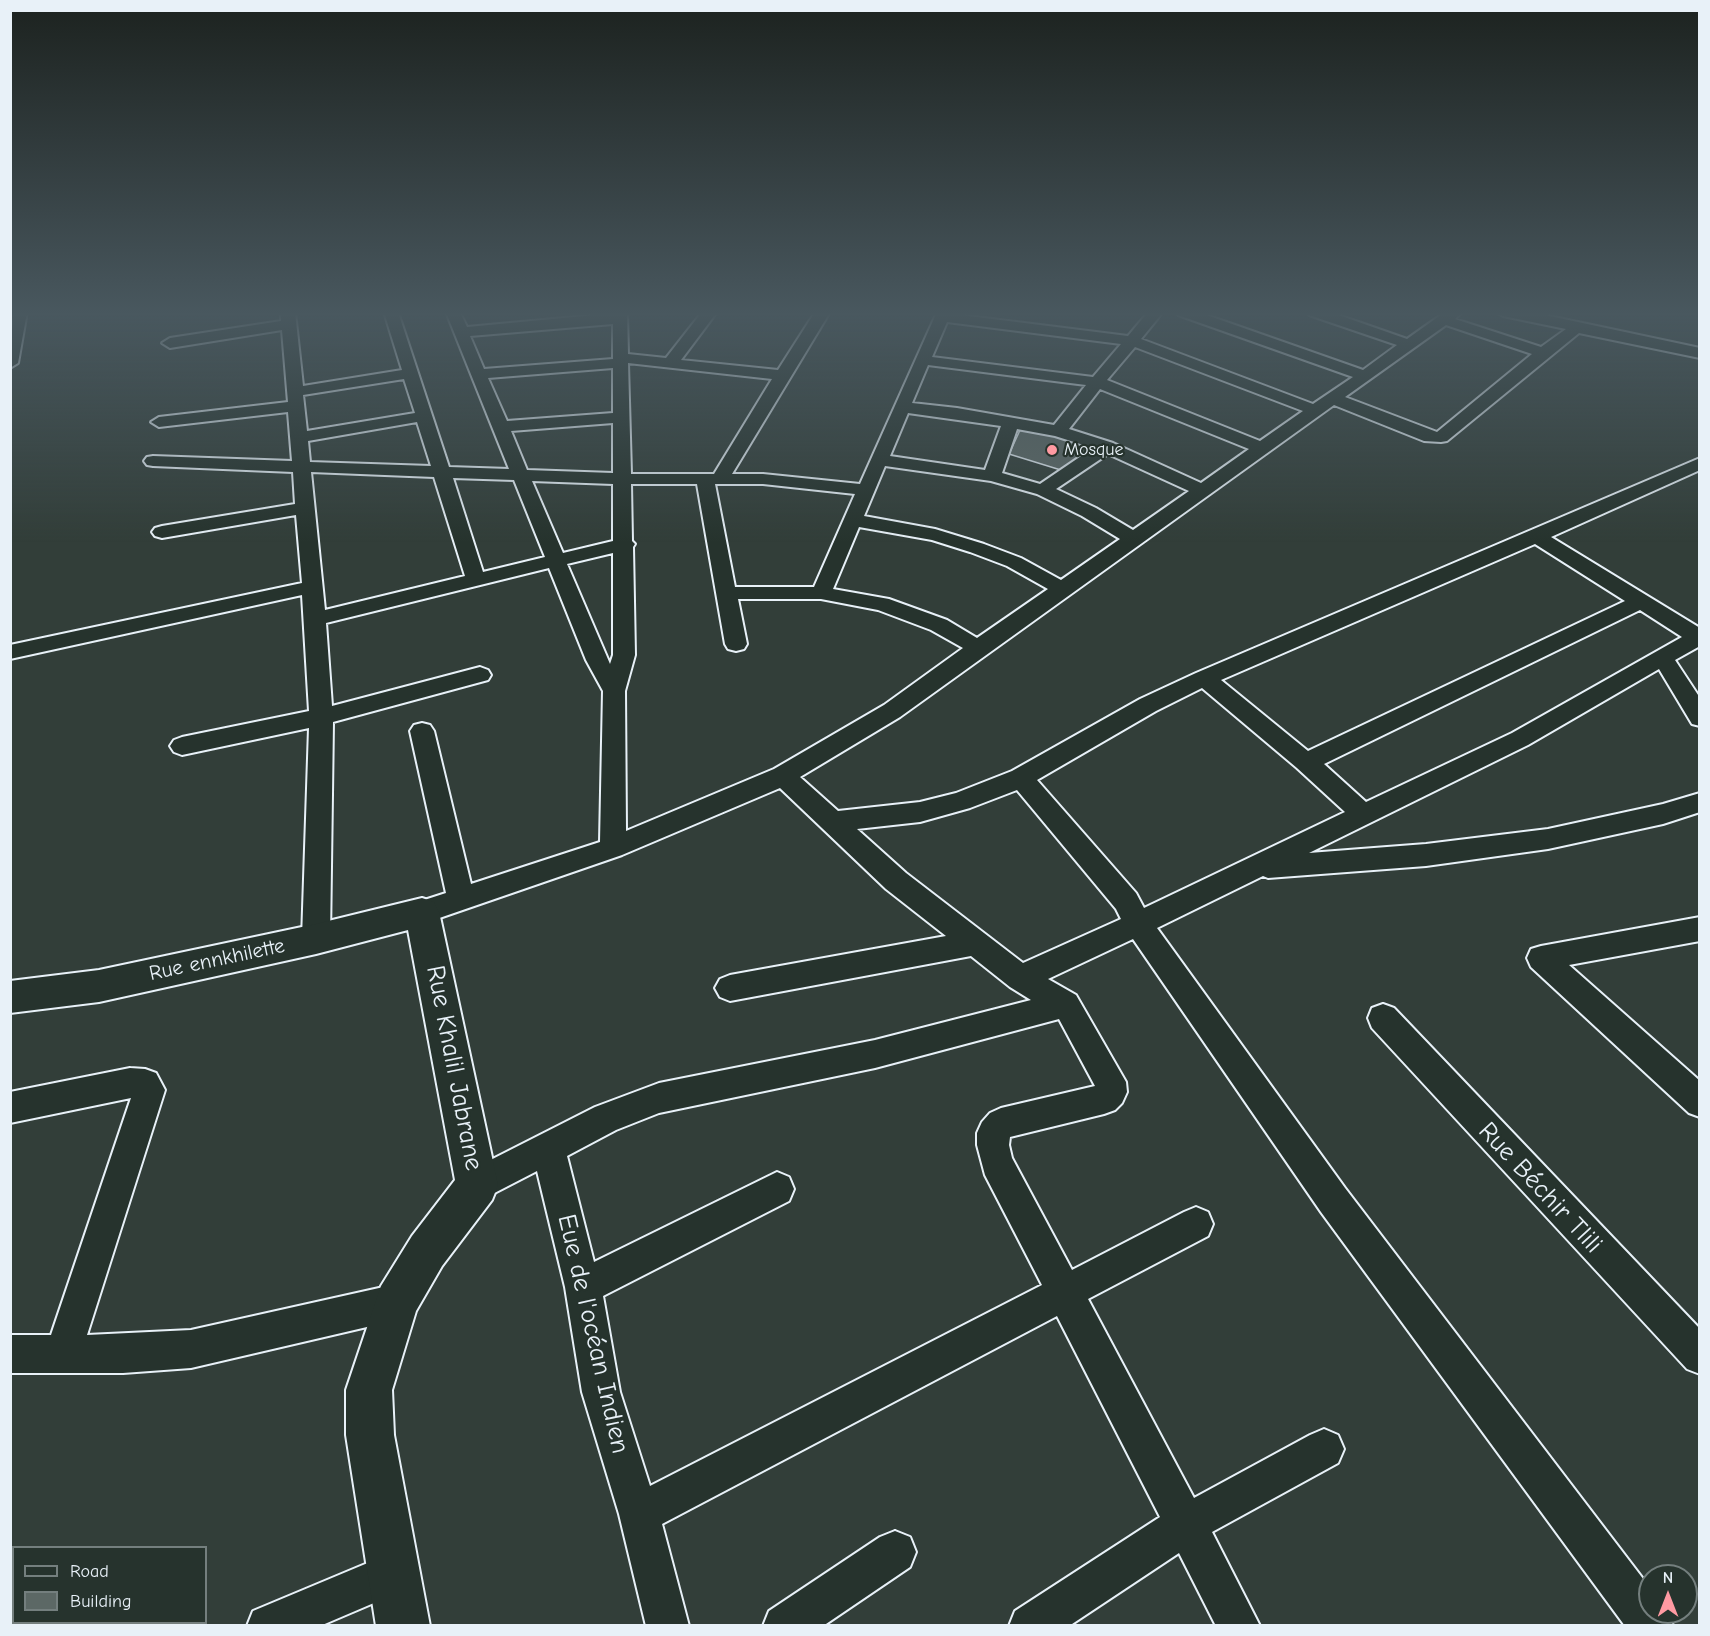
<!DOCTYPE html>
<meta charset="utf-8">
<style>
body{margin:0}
#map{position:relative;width:1710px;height:1636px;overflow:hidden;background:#323e39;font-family:"Comic Neue",sans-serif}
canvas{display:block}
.frame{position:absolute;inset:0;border:12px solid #e8f1f8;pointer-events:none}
.legend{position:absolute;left:12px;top:1546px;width:195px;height:78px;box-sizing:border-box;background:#26332d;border:2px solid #747f7e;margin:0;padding:8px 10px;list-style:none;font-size:18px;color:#e8f1f8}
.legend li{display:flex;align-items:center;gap:12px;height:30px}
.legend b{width:30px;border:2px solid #747f7e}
.north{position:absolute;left:1638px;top:1564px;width:60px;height:60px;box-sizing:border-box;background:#26332d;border:2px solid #747f7e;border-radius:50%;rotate:0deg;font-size:16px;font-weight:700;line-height:24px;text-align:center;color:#e8f1f8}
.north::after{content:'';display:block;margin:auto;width:21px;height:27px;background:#ff9aa2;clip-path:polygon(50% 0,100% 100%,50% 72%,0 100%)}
</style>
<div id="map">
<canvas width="1710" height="1636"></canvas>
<div class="frame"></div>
<ul class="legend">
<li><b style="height:8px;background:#26332d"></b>Road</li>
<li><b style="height:16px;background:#5c6865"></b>Building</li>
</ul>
<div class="north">N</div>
</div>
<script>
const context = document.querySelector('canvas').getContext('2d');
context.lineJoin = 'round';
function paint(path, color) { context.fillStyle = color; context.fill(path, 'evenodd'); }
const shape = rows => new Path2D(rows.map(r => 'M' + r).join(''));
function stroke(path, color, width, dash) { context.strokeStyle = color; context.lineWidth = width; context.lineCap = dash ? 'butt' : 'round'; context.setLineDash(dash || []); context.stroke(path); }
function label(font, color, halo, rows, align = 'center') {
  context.font = font + ' "Comic Neue",sans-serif'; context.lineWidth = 4.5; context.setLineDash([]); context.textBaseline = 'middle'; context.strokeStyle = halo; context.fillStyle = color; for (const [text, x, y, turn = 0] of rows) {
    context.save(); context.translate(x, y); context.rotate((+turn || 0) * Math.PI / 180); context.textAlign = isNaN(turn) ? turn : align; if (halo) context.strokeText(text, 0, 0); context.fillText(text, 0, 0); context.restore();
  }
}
const building = shape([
 [1021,428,1098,445,1064,471,1009,454,1021,428]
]);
const minor = shape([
 [13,312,27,312,18,363,10,368,13,312],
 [281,312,295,312,303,386,402,370,384,312,398,312,449,467,509,469,446,312,460,312,467,327,627,312,628,354,666,358,702,312,717,312,681,360,778,370,815,312,830,312,732,474,763,474,860,484,937,312,1128,336,1148,312,1163,312,1141,339,1313,404,1353,377,1178,315,1176,312,1198,312,1363,370,1397,345,1309,315,1307,312,1330,312,1407,339,1445,312,1462,312,1455,319,1541,347,1566,329,1503,316,1496,312,1531,312,1700,348,1700,358,1579,333,1447,441,1441,442,1424,441,1334,405,900,717,800,777,838,811,920,802,956,793,1012,771,1140,699,1196,673,1700,458,1700,470,1551,537,1700,628,1700,646,1675,660,1700,698,1700,726,1692,724,1659,669,1528,745,1309,853,1426,844,1548,829,1663,804,1700,793,1700,812,1663,824,1548,849,1426,866,1268,878,1263,876,1157,928,1345,1188,1650,1588,1650,1612,1668,1612,1673,1626,1625,1626,1321,1212,1133,939,1048,979,1076,995,1126,1082,1127,1092,1122,1103,1115,1110,1104,1114,1010,1137,1009,1145,1012,1158,1072,1270,1184,1212,1196,1207,1208,1212,1213,1224,1208,1236,1088,1299,1194,1498,1310,1435,1324,1429,1338,1435,1344,1449,1338,1463,1212,1532,1260,1626,1216,1626,1179,1553,1069,1626,1009,1626,1015,1611,1160,1517,1057,1316,662,1524,689,1626,646,1626,619,1514,582,1392,565,1287,537,1171,477,1202,465,1197,460,1185,465,1173,595,1107,659,1083,875,1040,1031,1000,1010,987,971,956,730,1001,720,997,715,988,720,979,730,975,946,936,886,889,780,788,622,855,422,924,412,920,408,912,412,904,446,893,410,731,414,725,422,723,430,725,434,731,471,884,600,842,603,691,586,660,549,568,326,623,332,706,480,667,488,670,491,675,488,680,333,722,330,939,326,948,316,951,306,948,302,939,309,728,182,755,174,752,170,746,174,740,182,737,309,711,302,595,10,659,10,645,302,583,296,515,162,538,155,536,152,532,155,528,162,526,295,504,293,472,153,466,147,465,144,461,147,457,153,456,292,461,288,412,159,427,151,422,159,417,288,402,282,330,170,348,162,343,170,338,281,321,281,312],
 [947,322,1121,344,1093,377,932,357,947,322],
 [613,324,613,359,484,369,470,336,613,324],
 [1446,325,1532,354,1437,432,1345,397,1446,325],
 [1135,347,1303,411,1260,441,1107,380,1135,347],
 [628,363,772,379,714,474,631,474,628,363],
 [928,365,1086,385,1054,425,957,408,912,403,928,365],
 [613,368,613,413,507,421,488,378,613,368],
 [404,379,415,413,307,431,303,395,404,379],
 [1100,389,1249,449,1201,483,1113,443,1069,429,1100,389],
 [908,413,1001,426,985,470,890,456,908,413],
 [417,422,431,466,310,462,308,441,417,422],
 [613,423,613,473,527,470,511,431,613,423],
 [1017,429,1055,436,1093,448,1040,484,1002,473,1017,429],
 [1108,454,1189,491,1133,530,1096,508,1056,489,1108,454],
 [885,466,991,481,1037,494,1082,516,1120,539,1061,580,1021,558,984,544,935,529,864,516,885,466],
 [311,472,434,477,465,576,325,610,311,472],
 [453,478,514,480,545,557,483,572,453,478],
 [532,481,613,484,613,541,563,553,532,481],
 [631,484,697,484,725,644,728,649,736,651,744,649,747,644,738,599,821,599,878,610,931,630,963,648,884,705,774,769,626,831,625,691,635,655,633,547,635,544,632,541,631,484],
 [715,484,763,484,855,494,814,587,735,587,715,484],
 [859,527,932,540,970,552,1007,566,1048,589,977,638,947,620,889,599,833,589,859,527],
 [1535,544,1625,601,1308,751,1221,680,1535,544],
 [613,553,613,655,610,664,567,564,613,553],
 [1640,610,1682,637,1512,733,1366,802,1324,764,1640,610],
 [1202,688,1297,768,1345,812,1144,908,1136,893,1037,780,1156,711,1202,688],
 [1017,790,1116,909,1121,919,1023,963,906,873,857,829,920,822,970,808,1017,790],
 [1059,1019,1095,1086,1001,1108,990,1113,982,1122,977,1133,977,1145,985,1175,1042,1285,650,1486,620,1392,603,1296,789,1201,794,1189,789,1177,777,1172,594,1262,567,1156,616,1130,659,1113,875,1068,1059,1019],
 [1700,917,1700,941,1569,965,1700,1081,1700,1117,1689,1113,1531,967,1527,958,1531,949,1541,946,1700,917],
 [1383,1004,1394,1008,1700,1329,1700,1374,1687,1369,1372,1028,1368,1018,1372,1008,1383,1004],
 [130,1068,145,1069,156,1073,165,1090,87,1335,191,1330,397,1284,410,1289,415,1302,410,1315,397,1320,191,1368,123,1373,10,1373,10,1335,51,1335,131,1098,10,1123,10,1092,130,1068],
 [895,1531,910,1537,916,1552,910,1567,823,1626,763,1626,769,1611,880,1537,895,1531],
 [394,1552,409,1558,415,1573,409,1588,320,1626,247,1626,253,1611,394,1552]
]);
const tertiary = shape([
 [422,898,434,902,439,912,498,1185,492,1200,442,1266,416,1311,392,1390,394,1435,430,1626,376,1626,346,1435,346,1390,381,1286,412,1236,455,1180,408,930,316,954,99,1002,10,1013,10,981,99,970,316,924,422,898]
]);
const markers = [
 [1052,450,6,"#ff9aa2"]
];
const farPoinames = [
 ["Mosque",1064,450]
];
const streetNames = [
 ["Rue ennkhilette",217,960,-12]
];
const nearStreetnames = [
 ["Rue Khalil Jabrane",454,1068,79],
 ["Rue Béchir Tlili",1540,1188,47],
 ["Eue de l'océan Indien",593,1334,77]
];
paint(building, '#5c6865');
stroke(building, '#e8f1f8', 1.5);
stroke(minor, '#e8f1f8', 4);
stroke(tertiary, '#e8f1f8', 4);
paint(minor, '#26332d');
paint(tertiary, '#26332d');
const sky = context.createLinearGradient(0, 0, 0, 542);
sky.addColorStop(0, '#1c221f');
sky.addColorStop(0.58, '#49585f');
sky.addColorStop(1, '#49585f00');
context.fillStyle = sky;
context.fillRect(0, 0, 1710, 542);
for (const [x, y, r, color] of markers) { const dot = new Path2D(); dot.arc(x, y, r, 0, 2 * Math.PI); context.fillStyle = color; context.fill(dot); stroke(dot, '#26332d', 2); }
label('18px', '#e8f1f8', '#26332d', farPoinames, 'left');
label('21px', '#e8f1f8', '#26332d', streetNames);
label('26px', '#e8f1f8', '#26332d', nearStreetnames);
</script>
